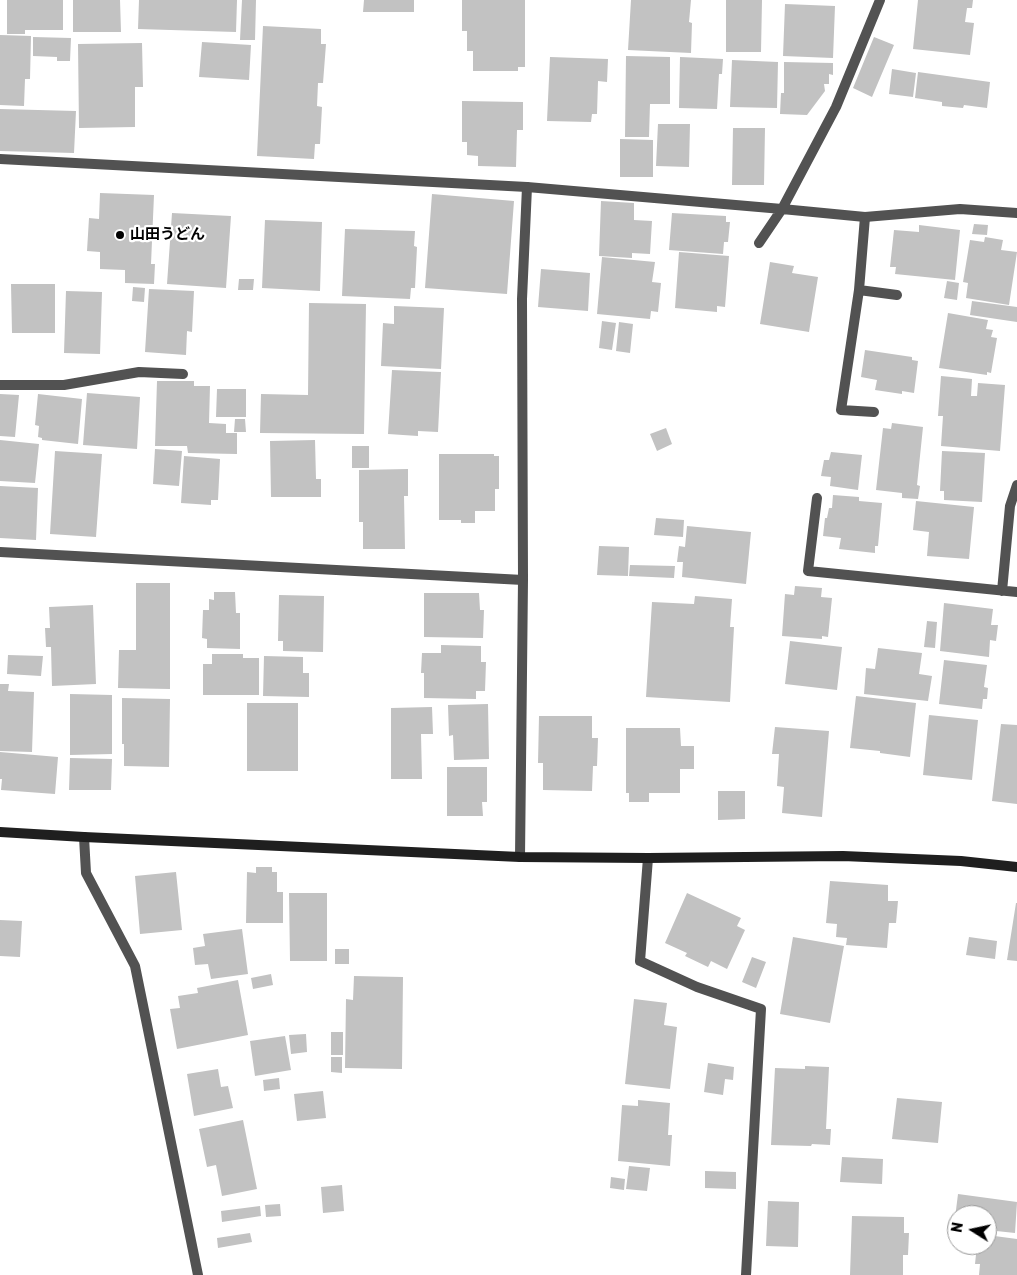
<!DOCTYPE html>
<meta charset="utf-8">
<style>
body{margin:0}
#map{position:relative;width:1017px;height:1275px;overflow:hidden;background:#fff;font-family:Rubik,sans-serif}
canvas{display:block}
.north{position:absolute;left:947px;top:1205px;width:50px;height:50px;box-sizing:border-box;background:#fff;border:1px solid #999;border-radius:50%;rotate:280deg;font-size:14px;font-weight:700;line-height:20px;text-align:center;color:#000}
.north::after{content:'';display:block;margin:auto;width:18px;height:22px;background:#000;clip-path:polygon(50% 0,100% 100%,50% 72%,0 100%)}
</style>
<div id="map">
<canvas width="1017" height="1275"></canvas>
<div class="north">N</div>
</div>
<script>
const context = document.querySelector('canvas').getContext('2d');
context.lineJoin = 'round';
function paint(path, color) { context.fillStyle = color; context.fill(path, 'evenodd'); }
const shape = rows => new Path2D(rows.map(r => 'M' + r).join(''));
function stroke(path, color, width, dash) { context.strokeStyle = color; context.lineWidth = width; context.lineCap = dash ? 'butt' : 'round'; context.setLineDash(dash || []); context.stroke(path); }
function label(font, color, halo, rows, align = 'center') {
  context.font = font + ' Rubik,"Noto Sans JP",sans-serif'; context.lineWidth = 4.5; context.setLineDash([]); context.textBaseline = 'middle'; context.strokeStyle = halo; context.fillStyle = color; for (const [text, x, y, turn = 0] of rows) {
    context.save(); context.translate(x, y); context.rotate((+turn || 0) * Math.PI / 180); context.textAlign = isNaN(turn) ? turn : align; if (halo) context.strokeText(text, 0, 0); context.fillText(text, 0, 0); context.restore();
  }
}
const building = shape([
 [7,0,63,0,63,30,25,30,25,34,7,34],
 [73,0,120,0,121,32,73,32],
 [139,0,237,0,236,32,138,29],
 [242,0,256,0,255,40,240,40],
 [364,0,414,0,414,12,363,12],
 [462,0,525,0,525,67,518,67,518,71,473,71,473,51,467,51,467,31,462,31],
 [631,0,691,0,689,22,692,23,691,53,628,50],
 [726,0,762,0,761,52,726,52],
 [918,0,973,0,972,8,967,8,965,22,974,23,970,55,913,49],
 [785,4,835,6,833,58,783,56],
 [263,26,321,29,321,44,326,44,323,83,318,83,317,106,322,107,320,144,315,144,314,159,257,156],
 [0,35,31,36,30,79,25,79,24,106,0,105],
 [33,37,71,38,70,61,57,61,57,57,33,56],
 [874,37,894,45,872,97,853,88],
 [202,42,251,45,249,80,199,77],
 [142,43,143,87,135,87,135,127,79,128,78,44],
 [626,56,670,57,670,104,650,104,649,137,625,137],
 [550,57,608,59,607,82,598,81,597,114,592,114,591,122,547,121],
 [680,57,723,59,722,74,719,74,717,109,679,108],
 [732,60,778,62,777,108,730,107],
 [784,62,833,63,833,75,829,74,829,84,824,84,825,91,807,115,780,114,781,93,784,93],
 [892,69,916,73,913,97,889,94],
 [918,72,990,82,987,108,964,105,963,108,942,106,942,102,915,98],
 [462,101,523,102,523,130,517,130,516,167,478,166,478,156,467,155,467,142,462,142],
 [0,109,76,111,74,153,0,151],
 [658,124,690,124,689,167,656,166],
 [733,128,765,128,764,185,732,185],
 [620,139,653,140,653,177,620,177],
 [100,193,154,195,151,264,155,264,154,284,125,283,125,270,100,269,100,252,87,251,89,218,99,219],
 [432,194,514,201,507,294,425,288],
 [601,201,634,203,634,220,652,221,650,254,632,253,632,258,599,256],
 [172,213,231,216,226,288,167,284],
 [672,213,726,216,726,222,730,222,728,242,724,242,723,254,669,250],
 [265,220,322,222,320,291,262,288],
 [974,224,988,225,987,235,972,234],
 [919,225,960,230,955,280,895,274,896,267,890,267,894,230,919,232],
 [345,229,415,231,414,246,417,247,415,288,411,288,410,299,342,296],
 [985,237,1003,240,1001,250,1017,252,1009,305,966,298,968,283,963,282,970,240,984,242],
 [679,252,729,256,725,307,717,306,717,312,675,308],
 [602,257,655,262,652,282,661,283,658,312,651,311,650,319,597,314],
 [770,262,794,266,792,273,818,277,809,332,760,324],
 [541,269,590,273,588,311,538,307],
 [239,279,254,279,253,290,238,290],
 [947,281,959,283,957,300,944,298],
 [11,284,55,284,55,333,12,333],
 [133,287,145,288,144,302,132,301],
 [149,289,194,291,192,332,187,331,186,355,145,352],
 [66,291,102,292,100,354,64,353],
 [972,301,1017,307,1017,322,970,315],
 [309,303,366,304,364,434,260,433,261,394,308,395],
 [394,306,444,308,441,369,381,366,383,323,394,324],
 [948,313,988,320,986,329,993,330,991,337,997,338,991,373,987,372,987,375,939,368],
 [602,321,616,323,612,350,599,348],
 [619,322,633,324,630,353,616,351],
 [865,350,912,357,912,360,918,361,914,393,902,391,902,394,875,390,877,380,861,377],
 [392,370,441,372,438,432,418,431,418,436,388,434],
 [941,376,972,379,971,396,977,396,978,383,1005,385,1000,451,941,446,943,416,938,416],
 [157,381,194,381,194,386,210,386,209,423,226,424,226,433,237,433,237,454,188,453,187,446,155,446],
 [217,389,246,389,246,417,216,417],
 [87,393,140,397,137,449,83,445],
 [0,394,19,395,15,437,0,436],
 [38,394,82,399,78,444,42,440,42,438,38,437,39,426,35,425],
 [235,419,245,419,246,432,234,432],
 [892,423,923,427,917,485,920,486,918,499,902,498,902,493,876,490,883,428,891,429],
 [666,428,672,444,657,451,650,434],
 [0,440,39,444,35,483,0,481],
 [315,440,316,479,321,479,321,497,271,497,270,441],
 [352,446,369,446,369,468,352,468],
 [155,449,182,451,179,486,153,484],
 [55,451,102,454,96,537,50,534],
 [942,451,985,453,982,502,944,500,944,491,940,491],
 [831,452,862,455,858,490,830,486,831,477,821,476,824,460,829,460],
 [439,454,494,454,494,456,499,456,499,489,495,489,495,511,475,511,475,523,461,523,461,520,439,520],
 [184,456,220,459,218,500,211,500,211,505,181,503],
 [408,469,408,496,404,496,405,549,363,549,363,522,359,522,359,470],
 [0,486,38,488,36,540,0,538],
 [833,495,859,497,859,501,882,503,878,546,875,546,875,553,839,549,841,538,823,536,825,518,827,518,829,508,832,508],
 [916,501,974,507,969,559,927,556,929,532,913,530],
 [656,518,684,520,683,537,654,535],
 [687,526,751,532,746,584,682,577,683,562,677,562,679,546,685,547],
 [599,546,629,547,628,576,597,575],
 [630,565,675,566,674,578,629,576],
 [136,583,170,583,170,689,118,688,119,650,136,650],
 [795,586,822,588,821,597,832,598,828,637,822,636,822,639,782,636,785,594,794,595],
 [214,592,235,592,236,613,240,613,240,649,207,648,207,639,202,638,203,610,209,610,209,599,214,600],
 [424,593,479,593,480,610,484,610,483,638,424,637],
 [279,595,324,596,323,652,283,651,283,641,278,641],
 [695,596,732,599,730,627,734,627,730,702,646,697,652,602,694,604],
 [944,603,993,609,991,625,998,625,996,641,990,640,989,657,940,651],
 [93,605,96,684,52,686,51,647,46,647,45,628,50,628,49,607],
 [927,621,937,622,935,648,924,647],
 [790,641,842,647,837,690,785,684],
 [441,645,481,646,481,662,486,662,485,691,476,691,476,699,424,698,424,673,421,673,422,653,441,653],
 [878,648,922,653,919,674,932,676,928,701,864,694,866,668,875,669],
 [212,654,243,654,243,658,259,658,259,695,203,695,203,664,212,664],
 [8,655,43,656,41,676,7,674],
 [264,656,303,657,303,673,309,673,309,697,263,696],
 [944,660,987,665,984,687,988,688,987,699,983,699,982,709,939,704],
 [0,684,9,684,8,691,34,692,32,752,0,751],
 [70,694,112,695,112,754,70,755],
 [856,696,916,703,910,757,880,753,880,751,850,748],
 [122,698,170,699,169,767,124,766,124,744,122,744],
 [247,703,298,703,298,771,247,771],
 [488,704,489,759,454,760,453,735,449,736,448,705],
 [432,707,433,734,421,734,422,779,391,779,391,708],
 [929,715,978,720,972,780,923,775],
 [539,716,592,716,592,738,598,738,597,766,593,766,592,791,543,790,543,763,538,763],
 [1001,724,1017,725,1017,804,992,801],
 [775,727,829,731,822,817,782,813,784,787,777,786,779,754,772,754],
 [626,728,680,728,681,746,694,746,694,769,680,769,680,793,649,793,649,802,629,802,629,793,626,793],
 [0,752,58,757,55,794,1,790,2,779,0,779],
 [70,758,112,759,111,790,69,790],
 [447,767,487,767,487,802,482,802,483,816,447,816],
 [718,791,745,791,745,819,718,820],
 [256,867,272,867,272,872,277,872,277,892,283,892,283,923,246,923,247,872,256,873],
 [176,872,182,930,140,934,135,876],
 [830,881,888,885,888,901,898,901,896,923,889,923,887,948,846,945,847,938,836,937,837,924,826,923],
 [289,893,327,893,327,961,290,961],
 [687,893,741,918,737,926,745,930,727,969,711,961,708,967,685,956,687,953,665,943],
 [1016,903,1017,903,1017,961,1007,960],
 [0,920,22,921,20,957,0,956],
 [242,929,248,974,211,979,208,964,195,965,193,948,205,946,203,934],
 [793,937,844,946,830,1023,780,1014],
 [969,937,997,941,995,959,966,955],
 [335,949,349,949,349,964,335,964],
 [752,957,766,962,756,988,742,982],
 [271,974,273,985,253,989,251,978],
 [354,976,403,977,402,1069,345,1068,346,999,353,1000],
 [238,980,248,1035,177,1049,170,1009,180,1008,178,996,198,993,197,988],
 [634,999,667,1003,664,1025,677,1027,670,1089,625,1084],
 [331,1032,343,1032,343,1055,331,1055],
 [306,1034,307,1052,291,1054,289,1035],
 [285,1036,291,1070,255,1076,250,1041],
 [331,1057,342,1057,342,1073,331,1072],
 [708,1063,734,1067,733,1080,725,1079,723,1095,704,1092],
 [805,1066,829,1067,826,1129,831,1129,830,1145,812,1144,811,1146,771,1145,775,1068,805,1069],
 [218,1069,221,1087,228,1086,233,1108,194,1116,187,1074],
 [279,1078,280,1089,264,1091,263,1080],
 [323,1091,326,1118,297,1121,294,1094],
 [897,1098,942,1102,938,1143,892,1139],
 [638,1100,670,1103,668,1135,672,1135,670,1166,618,1161,622,1105,638,1106],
 [243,1120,257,1189,222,1196,216,1165,207,1167,199,1129],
 [842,1157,883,1159,882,1184,840,1182],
 [629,1166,650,1168,647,1191,626,1189],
 [705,1171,736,1172,736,1189,705,1188],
 [611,1177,625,1179,624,1190,610,1188],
 [342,1185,344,1211,323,1213,321,1187],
 [958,1194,1017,1202,1015,1233,987,1230,987,1215,957,1215,957,1227,954,1226],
 [768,1201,799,1202,798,1247,766,1246],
 [280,1204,281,1216,266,1217,265,1205],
 [260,1206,261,1216,222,1222,221,1211],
 [852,1216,904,1217,904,1233,909,1233,908,1255,903,1255,903,1275,850,1275],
 [250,1233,252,1242,218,1248,217,1238],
 [987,1235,1017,1239,1017,1275,979,1275,980,1264,975,1264,977,1245,987,1245]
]);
const lane = shape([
 [865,217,859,290,841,410,874,412],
 [859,290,897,295],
 [0,385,64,385,139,372,183,374],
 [0,552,523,580,522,299,527,187],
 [520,857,523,580]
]);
const street = shape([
 [0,159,527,187,782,209,836,107,880,0],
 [759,243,782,209,865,217,960,209,1017,213],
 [817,498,808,571,1017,592],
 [1002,591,1010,506,1017,485],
 [84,837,86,873,135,966,198,1275],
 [648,858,640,961,697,987,761,1009,746,1275]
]);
const secondary = shape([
 [0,832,84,837,520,857,648,858,843,856,961,861,1017,867]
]);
const markers = [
 [120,235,5,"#000"]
];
const poiNames = [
 ["山田うどん",130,235]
];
paint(building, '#c2c2c2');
stroke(lane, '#525252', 10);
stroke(street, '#525252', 10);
stroke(secondary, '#1f1f1f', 10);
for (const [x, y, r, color] of markers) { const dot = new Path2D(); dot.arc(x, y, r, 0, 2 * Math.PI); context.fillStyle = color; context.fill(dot); stroke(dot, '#fff', 2); }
label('bold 15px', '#000', '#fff', poiNames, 'left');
</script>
